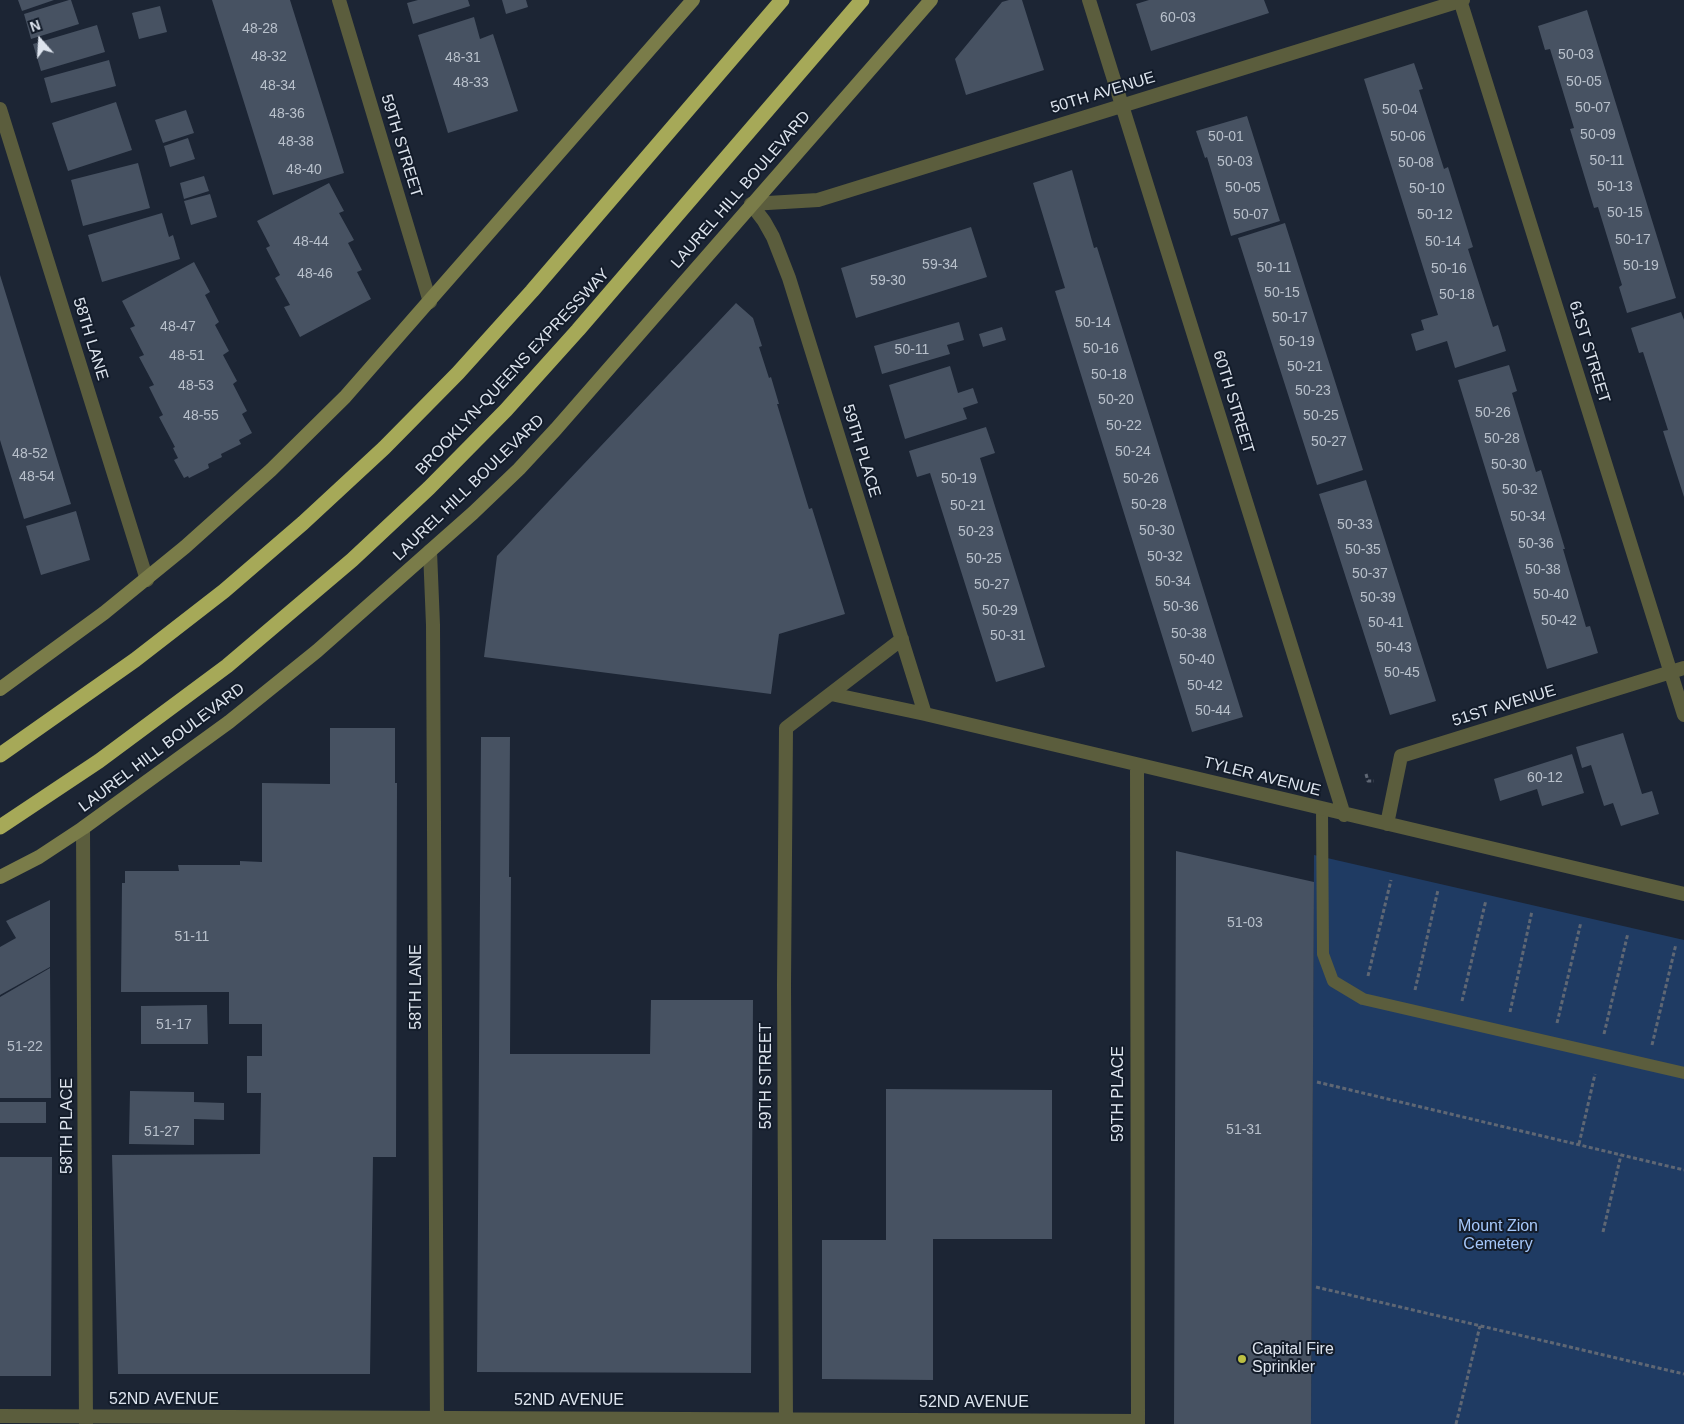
<!DOCTYPE html>
<style>
body{margin:0}
#map{position:relative;width:1684px;height:1424px;overflow:hidden;background:#1c2534;font-family:Helvetica,sans-serif}
canvas{display:block}
.north{position:absolute;left:15px;top:15px;width:50px;height:50px;-webkit-text-stroke:4px #131c2a;paint-order:stroke;rotate:341deg;font-size:14px;font-weight:700;line-height:20px;text-align:center;color:#dde4ee}
.north::after{content:'';display:block;margin:auto;width:18px;height:22px;background:#dde4ee;clip-path:polygon(50% 0,100% 100%,50% 72%,0 100%)}
</style>
<div id="map">
<canvas width="1684" height="1424"></canvas>
<div class="north">N</div>
</div>
<script>
const context = document.querySelector('canvas').getContext('2d');
context.lineJoin = 'round';
function paint(path, color) { context.fillStyle = color; context.fill(path, 'evenodd'); }
const shape = rows => new Path2D(rows.map(r => 'M' + r).join(''));
function stroke(path, color, width, dash) { context.strokeStyle = color; context.lineWidth = width; context.lineCap = dash ? 'butt' : 'round'; context.setLineDash(dash || []); context.stroke(path); }
function label(font, color, halo, rows, align = 'center') {
  context.font = font + ' Helvetica,sans-serif'; context.lineWidth = 4; context.setLineDash([]); context.textBaseline = 'middle'; context.strokeStyle = halo; context.fillStyle = color; for (const [text, x, y, turn = 0] of rows) {
    context.save(); context.translate(x, y); context.rotate((+turn || 0) * Math.PI / 180); context.textAlign = isNaN(turn) ? turn : align; if (halo) context.strokeText(text, 0, 0); context.fillText(text, 0, 0); context.restore();
  }
}
const green = shape([
 [1314,855,1684,940,1684,1424,1311,1424]
]);
const building = shape([
 [18,0,54,0,22,11],
 [69,0,71,0,79,24,31,39,24,14],
 [212,0,290,0,344,173,273,195],
 [418,0,468,0,470,6,413,24,407,3],
 [502,0,526,0,528,7,506,14],
 [1009,0,1022,0,1044,70,966,95,955,59,1002,2],
 [1149,0,1264,0,1269,13,1151,51,1136,4],
 [160,6,167,32,139,39,132,13],
 [1587,10,1676,298,1627,313,1619,287,1622,285,1598,207,1594,208,1570,129,1574,128,1550,49,1545,50,1538,26],
 [474,17,480,39,493,34,518,111,448,133,418,35],
 [97,25,105,52,41,71,33,44],
 [109,60,116,86,51,103,44,78],
 [1414,63,1423,89,1419,90,1444,169,1448,167,1473,247,1468,249,1493,327,1498,325,1506,351,1455,368,1447,341,1416,351,1411,334,1424,330,1421,320,1438,315,1364,79],
 [116,102,132,150,68,171,52,123],
 [186,110,194,133,163,143,155,120],
 [1247,116,1280,221,1231,236,1207,157,1205,158,1196,131],
 [188,138,195,159,170,167,164,146],
 [138,163,150,208,83,226,71,180],
 [1072,170,1094,248,1097,247,1243,717,1192,732,1055,291,1065,288,1033,183],
 [204,176,209,191,184,199,180,183],
 [329,183,344,211,339,213,354,240,348,243,362,270,357,272,371,299,300,337,284,307,290,305,275,278,280,275,266,248,270,246,257,221],
 [210,194,217,217,191,225,184,201],
 [162,213,169,237,173,235,180,259,102,282,88,235],
 [1285,223,1363,470,1317,485,1238,238],
 [971,227,987,277,856,318,841,268],
 [194,262,210,292,205,295,219,322,215,325,229,351,223,355,237,381,233,384,247,411,242,414,252,433,239,440,241,444,221,454,222,457,208,464,209,468,189,478,188,476,184,478,174,460,178,458,173,448,175,447,159,417,163,415,149,387,154,385,139,357,144,355,130,328,135,326,122,301],
 [0,275,71,504,24,519,0,440],
 [736,303,753,318,762,346,759,347,769,378,771,377,779,404,777,404,809,509,812,508,845,614,779,634,771,694,484,657,497,556],
 [1681,312,1684,320,1684,497,1663,431,1668,430,1643,352,1639,353,1631,328],
 [959,322,964,340,947,345,950,354,882,374,874,346],
 [1002,327,1006,340,983,347,979,334],
 [1509,365,1517,391,1512,393,1536,472,1541,470,1565,549,1563,549,1586,627,1590,626,1598,653,1547,669,1458,380],
 [950,366,958,393,973,388,978,403,963,408,967,419,905,439,889,385],
 [986,427,995,453,980,458,1045,667,996,682,930,473,917,477,909,451],
 [1366,480,1436,701,1390,715,1319,494],
 [76,511,90,560,41,575,26,526],
 [330,728,395,728,395,783,397,783,396,1157,373,1157,370,1374,118,1374,112,1155,260,1154,261,1093,247,1093,247,1056,262,1056,262,1024,229,1024,229,992,121,992,122,883,125,883,125,871,179,871,178,865,240,865,240,861,262,862,262,783,330,784],
 [1623,733,1642,794,1652,791,1659,814,1621,826,1613,803,1604,806,1591,765,1582,768,1576,747],
 [481,737,510,737,509,877,511,877,510,1054,650,1054,651,1000,753,1000,751,1373,477,1372],
 [1572,754,1584,793,1542,806,1537,789,1500,801,1494,779],
 [1176,851,1314,882,1311,1424,1174,1424],
 [50,900,50,967,0,995,0,947,16,938,6,921],
 [50,968,51,1098,0,1098,0,997],
 [207,1005,208,1044,141,1044,141,1006],
 [886,1089,1052,1090,1052,1239,933,1239,933,1380,822,1379,822,1240,886,1240],
 [130,1091,194,1092,194,1102,224,1103,224,1120,194,1119,194,1145,129,1144],
 [0,1102,46,1102,46,1123,0,1123],
 [0,1157,52,1157,51,1376,0,1376]
]);
const path = shape([
 [1366,774,1368,781,1374,781],
 [1368,976,1391,880],
 [1415,990,1438,890],
 [1462,1001,1486,900],
 [1510,1012,1532,911],
 [1557,1023,1581,922],
 [1604,1034,1628,933],
 [1652,1045,1676,944],
 [1317,1082,1684,1170],
 [1579,1144,1595,1074],
 [1603,1232,1621,1155],
 [1316,1287,1684,1374],
 [1456,1424,1480,1326]
]);
const service = shape([
 [1322,809,1323,954,1333,981,1363,999,1684,1073]
]);
const minor = shape([
 [339,0,430,302],
 [1089,0,1344,815],
 [1460,0,1684,715],
 [0,109,147,580],
 [751,204,818,200,1463,0],
 [751,204,764,221,773,237,789,278,925,714],
 [430,551,433,625,437,1424],
 [831,694,925,714,1684,894],
 [1137,765,1138,1424],
 [1387,824,1401,756,1684,668],
 [83,828,86,1424],
 [0,1416,1138,1421],
 [786,1424,784,985,786,728,902,639]
]);
const secondary = shape([
 [0,689,104,613,185,547,271,470,345,397,693,0],
 [0,877,39,857,83,828,229,722,317,651,473,513,519,469,556,429,931,0]
]);
const motorway = shape([
 [0,755,135,660,224,591,303,523,384,448,458,373,532,291,782,0],
 [0,827,99,761,227,666,352,560,429,488,506,410,578,330,862,0]
]);
const markers = [
 [1242,1359,5,"#bcbf43"]
];
const numberNames = [
 ["60-03",1178,18],
 ["48-28",260,29],
 ["50-03",1576,55],
 ["48-32",269,57],
 ["48-31",463,58],
 ["50-05",1584,82],
 ["48-33",471,83],
 ["48-34",278,86],
 ["50-07",1593,108],
 ["50-04",1400,110],
 ["48-36",287,114],
 ["50-09",1598,135],
 ["50-01",1226,137],
 ["50-06",1408,137],
 ["48-38",296,142],
 ["50-11",1607,161],
 ["50-03",1235,162],
 ["50-08",1416,163],
 ["48-40",304,170],
 ["50-13",1615,187],
 ["50-05",1243,188],
 ["50-10",1427,189],
 ["50-15",1625,213],
 ["50-07",1251,215],
 ["50-12",1435,215],
 ["50-17",1633,240],
 ["48-44",311,242],
 ["50-14",1443,242],
 ["59-34",940,265],
 ["50-19",1641,266],
 ["50-11",1274,268],
 ["50-16",1449,269],
 ["48-46",315,274],
 ["59-30",888,281],
 ["50-15",1282,293],
 ["50-18",1457,295],
 ["50-17",1290,318],
 ["50-14",1093,323],
 ["48-47",178,327],
 ["50-19",1297,342],
 ["50-16",1101,349],
 ["50-11",912,350],
 ["48-51",187,356],
 ["50-21",1305,367],
 ["50-18",1109,375],
 ["48-53",196,386],
 ["50-23",1313,391],
 ["50-20",1116,400],
 ["50-26",1493,413],
 ["48-55",201,416],
 ["50-25",1321,416],
 ["50-22",1124,426],
 ["50-28",1502,439],
 ["50-27",1329,442],
 ["50-24",1133,452],
 ["48-52",30,454],
 ["50-30",1509,465],
 ["48-54",37,477],
 ["50-19",959,479],
 ["50-26",1141,479],
 ["50-32",1520,490],
 ["50-28",1149,505],
 ["50-21",968,506],
 ["50-34",1528,517],
 ["50-33",1355,525],
 ["50-30",1157,531],
 ["50-23",976,532],
 ["50-36",1536,544],
 ["50-35",1363,550],
 ["50-32",1165,557],
 ["50-25",984,559],
 ["50-38",1543,570],
 ["50-37",1370,574],
 ["50-34",1173,582],
 ["50-27",992,585],
 ["50-40",1551,595],
 ["50-39",1378,598],
 ["50-36",1181,607],
 ["50-29",1000,611],
 ["50-42",1559,621],
 ["50-41",1386,623],
 ["50-38",1189,634],
 ["50-31",1008,636],
 ["50-43",1394,648],
 ["50-40",1197,660],
 ["50-45",1402,673],
 ["50-42",1205,686],
 ["50-44",1213,711],
 ["60-12",1545,778],
 ["51-03",1245,923],
 ["51-11",192,937],
 ["51-17",174,1025],
 ["51-22",25,1047],
 ["51-31",1244,1130],
 ["51-27",162,1132]
];
const streetNames = [
 ["50TH AVENUE",1103,93,-17],
 ["59TH STREET",401,146,73],
 ["LAUREL HILL BOULEVARD",741,190,-49],
 ["58TH LANE",90,339,73],
 ["61ST STREET",1589,352,73],
 ["BROOKLYN-QUEENS EXPRESSWAY",513,372,-47],
 ["60TH STREET",1233,402,73],
 ["59TH PLACE",861,451,73],
 ["LAUREL HILL BOULEVARD",469,488,-44],
 ["51ST AVENUE",1504,706,-17],
 ["LAUREL HILL BOULEVARD",162,748,-37],
 ["TYLER AVENUE",1262,777,14],
 ["58TH LANE",417,987,-90],
 ["59TH STREET",767,1076,-90],
 ["59TH PLACE",1119,1094,-90],
 ["58TH PLACE",68,1126,-90],
 ["52ND AVENUE",164,1400],
 ["52ND AVENUE",569,1401],
 ["52ND AVENUE",974,1403]
];
const parkNames = [
 ["Mount Zion",1498,1227],
 ["Cemetery",1498,1245]
];
const poiNames = [
 ["Capital Fire",1252,1350],
 ["Sprinkler",1252,1368]
];
paint(green, '#1f3b63');
paint(building, '#475262');
stroke(path, '#5f6774', 3, [4, 2.5]);
stroke(service, '#5b5d3d', 12);
stroke(minor, '#5b5d3d', 14);
stroke(secondary, '#7a7c49', 14);
stroke(motorway, '#a6a958', 15);
for (const [x, y, r, color] of markers) { const dot = new Path2D(); dot.arc(x, y, r, 0, 2 * Math.PI); context.fillStyle = color; context.fill(dot); stroke(dot, '#131c2a', 2); }
label('14px', '#b8c0cb', null, numberNames);
label('16px', '#dde4ee', '#131c2a', streetNames);
label('16px', '#a6c8fb', '#131c2a', parkNames);
label('16px', '#dde4ee', '#131c2a', poiNames, 'left');
</script>
